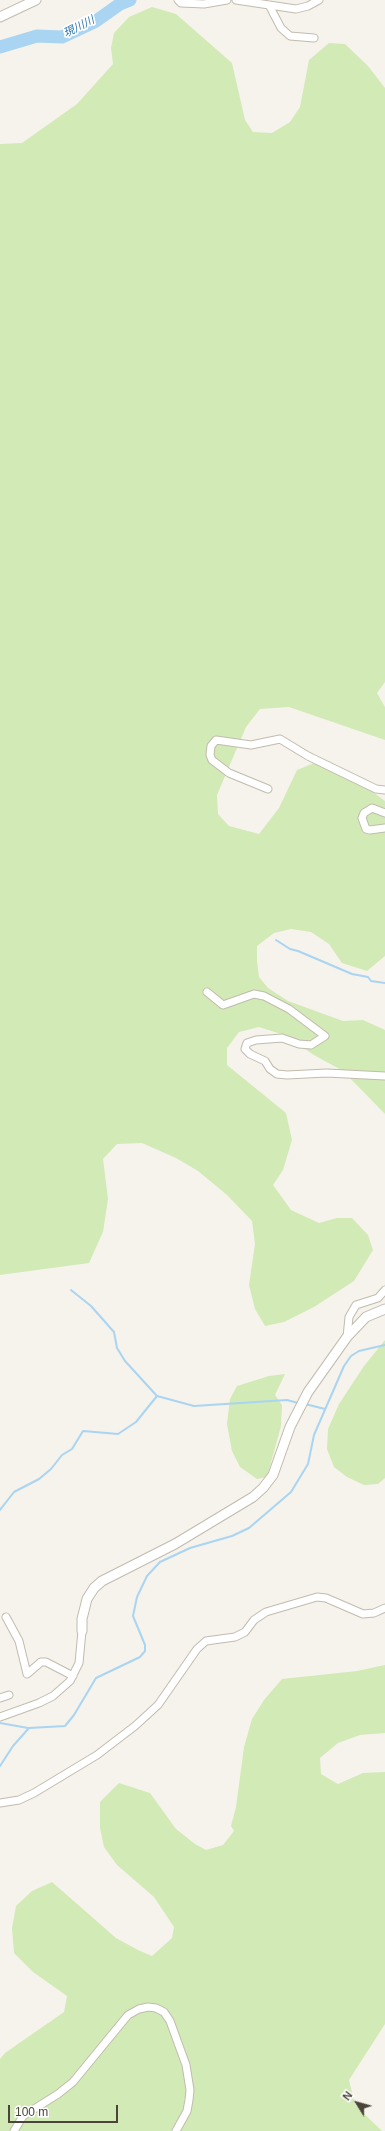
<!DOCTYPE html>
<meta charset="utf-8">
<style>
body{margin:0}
#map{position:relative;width:385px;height:2131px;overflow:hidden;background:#f6f3ec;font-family:Arial,sans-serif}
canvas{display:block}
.north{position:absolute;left:337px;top:2083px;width:40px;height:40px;-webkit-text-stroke:3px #fff;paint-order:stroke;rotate:307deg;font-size:11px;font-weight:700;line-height:16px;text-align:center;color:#4b4439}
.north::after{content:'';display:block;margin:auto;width:14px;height:18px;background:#4b4439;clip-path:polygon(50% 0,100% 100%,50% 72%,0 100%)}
.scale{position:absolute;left:8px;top:2105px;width:110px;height:18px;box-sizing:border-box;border:2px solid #4b4439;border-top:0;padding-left:5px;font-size:12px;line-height:14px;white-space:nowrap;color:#4b4439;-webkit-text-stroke:3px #fff;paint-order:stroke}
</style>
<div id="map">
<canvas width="385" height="2131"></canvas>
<div class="north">N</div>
<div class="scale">100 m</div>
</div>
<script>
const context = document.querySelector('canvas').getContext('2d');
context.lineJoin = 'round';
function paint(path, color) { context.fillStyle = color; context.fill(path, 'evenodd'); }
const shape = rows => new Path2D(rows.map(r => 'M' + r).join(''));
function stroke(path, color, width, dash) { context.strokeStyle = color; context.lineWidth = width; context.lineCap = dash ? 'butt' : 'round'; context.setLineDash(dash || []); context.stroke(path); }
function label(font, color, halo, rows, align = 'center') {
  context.font = font + ' Arial,"Noto Sans JP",sans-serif'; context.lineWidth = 3.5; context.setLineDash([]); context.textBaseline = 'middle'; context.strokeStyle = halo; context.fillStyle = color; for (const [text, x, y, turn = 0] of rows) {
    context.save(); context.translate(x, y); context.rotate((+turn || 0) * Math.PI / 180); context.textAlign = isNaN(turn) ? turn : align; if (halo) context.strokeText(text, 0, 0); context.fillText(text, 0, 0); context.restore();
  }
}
const green = shape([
 [152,7,176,14,232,63,245,120,253,132,272,133,290,122,300,107,309,60,329,43,345,44,368,66,385,88,385,682,377,693,385,707,385,740,289,707,260,709,246,727,217,795,218,814,229,826,259,834,279,808,297,770,314,763,369,789,385,801,385,956,367,971,342,963,329,944,311,932,291,929,274,933,257,946,257,961,259,977,268,988,288,1001,343,1021,363,1020,385,1030,385,1114,343,1071,314,1055,284,1035,259,1027,239,1032,227,1048,227,1065,286,1113,292,1140,283,1170,273,1185,291,1210,319,1223,337,1218,352,1218,368,1235,373,1250,354,1281,314,1307,284,1322,265,1326,255,1309,249,1285,255,1244,252,1221,227,1195,198,1171,176,1158,142,1143,117,1144,103,1159,108,1199,103,1232,89,1263,0,1275,0,144,22,143,77,104,113,64,111,48,114,33,129,17],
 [385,1340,385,1478,378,1484,364,1485,347,1477,334,1467,327,1449,328,1429,339,1404,364,1366],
 [285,1374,275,1395,282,1405,281,1426,267,1477,257,1479,240,1467,232,1451,227,1424,230,1399,237,1386,269,1376],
 [385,1665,385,1733,360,1735,338,1743,320,1758,321,1774,338,1784,363,1773,385,1772,385,2024,349,2080,355,2105,382,2131,0,2131,0,2059,5,2053,64,2012,67,1996,33,1972,14,1953,12,1928,16,1906,32,1891,52,1882,116,1938,138,1950,152,1956,172,1938,174,1927,154,1897,117,1865,104,1847,100,1828,100,1802,119,1783,150,1793,176,1829,195,1844,206,1850,223,1845,234,1831,231,1826,236,1807,244,1747,252,1719,264,1700,282,1679,357,1671]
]);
const stream = shape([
 [276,940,290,949,298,951,352,974,368,977,371,981,385,983],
 [71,1290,91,1306,114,1332,117,1348,125,1361,157,1396,194,1406,287,1400,298,1403],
 [305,1404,325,1409],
 [0,1510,14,1492,39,1479,51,1469,62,1455,72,1449,83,1431,118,1434,136,1422,157,1396],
 [0,1723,28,1728],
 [0,1766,13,1746,29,1728,65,1726,74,1715,96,1678,140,1657,145,1651,145,1645,133,1616,137,1597,147,1576,160,1562,190,1548,232,1536,249,1528,291,1492,308,1464,314,1435,344,1366,351,1356,359,1351,385,1345]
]);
const river = shape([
 [0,47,37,36,62,37,96,21,120,4,130,0]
]);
const minor = shape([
 [178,0,181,3,204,4,227,0],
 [236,0,296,9,308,6,319,0],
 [269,5,281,28,290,36,314,38],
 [268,789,229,773,212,760,210,755,211,746,216,740,251,745,280,739,308,756,376,789,385,790],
 [385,813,372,808,364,813,362,818,366,829,370,830,385,828],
 [207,992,223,1005,254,994,264,996,289,1009,325,1036,311,1045,299,1044,282,1038,256,1040,247,1043,245,1049,250,1054,265,1061,270,1069,277,1074,287,1075,327,1073,385,1076],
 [347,1337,349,1317,356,1305,378,1298,385,1290],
 [6,1617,19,1641,27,1674,41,1662,46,1662,73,1676],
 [0,1698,9,1695],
 [0,1717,39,1703,53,1696,70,1681,79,1663,82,1631],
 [0,1803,19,1800,34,1793,97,1755,135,1726,158,1705,197,1649,206,1641,235,1637,245,1632,254,1620,266,1612,317,1597,326,1598,363,1614,374,1613,385,1608],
 [14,2131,23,2116,58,2094,73,2082,128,2015,139,2009,148,2007,156,2008,164,2012,170,2021,186,2065,190,2090,189,2100,187,2111,176,2131]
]);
const tertiary = shape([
 [0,17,36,0],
 [82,1631,82,1619,87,1599,94,1588,102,1581,175,1544,253,1497,263,1488,273,1475,290,1427,308,1392,347,1337,366,1317,385,1309]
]);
const waterNames = [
 ["現川川",79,27,-27]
];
paint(green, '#d2eab5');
stroke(stream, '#a9d4f2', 2);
stroke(river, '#a9d4f2', 13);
stroke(minor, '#c2bbae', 9);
stroke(tertiary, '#c2bbae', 11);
stroke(minor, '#fff', 7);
stroke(tertiary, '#fff', 9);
label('italic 11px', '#2e7ab2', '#fff', waterNames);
</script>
